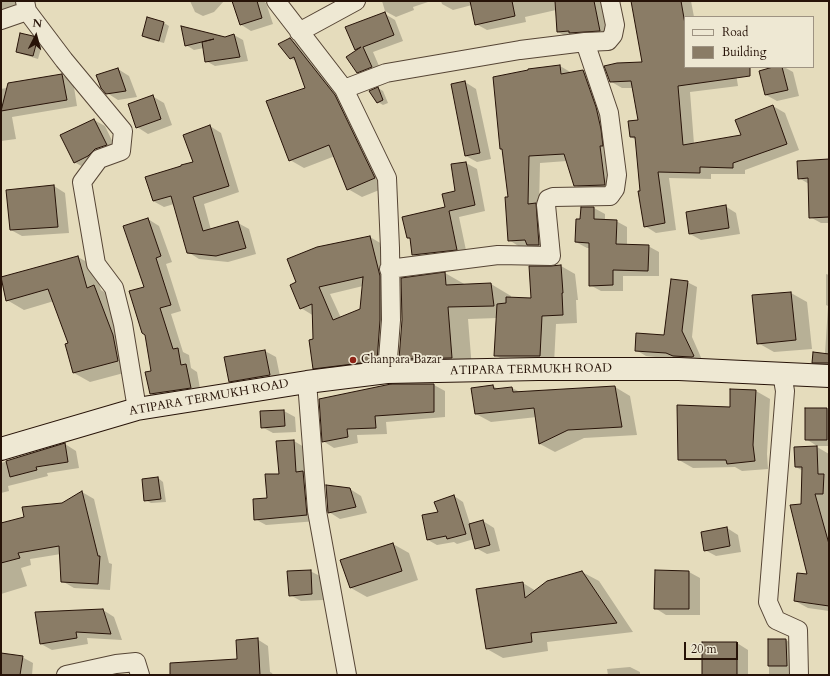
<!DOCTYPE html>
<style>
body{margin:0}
#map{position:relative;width:830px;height:676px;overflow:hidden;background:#e5dcbc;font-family:Cardo,serif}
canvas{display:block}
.frame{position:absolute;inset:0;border:2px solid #271308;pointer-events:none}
.legend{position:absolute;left:684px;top:16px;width:130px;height:52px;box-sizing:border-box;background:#eee8d3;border:1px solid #9e9382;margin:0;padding:5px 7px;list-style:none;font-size:12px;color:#271308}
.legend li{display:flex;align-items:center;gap:8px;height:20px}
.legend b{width:20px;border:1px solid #9e9382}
.north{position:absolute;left:16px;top:16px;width:40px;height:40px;-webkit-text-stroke:3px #eee8d3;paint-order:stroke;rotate:6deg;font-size:11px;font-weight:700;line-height:16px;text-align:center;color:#271308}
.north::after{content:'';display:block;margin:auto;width:14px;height:18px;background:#271308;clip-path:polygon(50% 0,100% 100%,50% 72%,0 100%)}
.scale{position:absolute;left:684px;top:642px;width:54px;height:18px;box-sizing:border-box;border:2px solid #271308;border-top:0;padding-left:5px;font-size:12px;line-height:14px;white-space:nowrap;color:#271308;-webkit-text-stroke:3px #eee8d3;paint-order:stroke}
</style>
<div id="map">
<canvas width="830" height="676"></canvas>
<div class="frame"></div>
<ul class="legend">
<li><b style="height:5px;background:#eee8d3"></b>Road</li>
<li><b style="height:11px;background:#8a7c66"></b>Building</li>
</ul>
<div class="north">N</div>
<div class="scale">20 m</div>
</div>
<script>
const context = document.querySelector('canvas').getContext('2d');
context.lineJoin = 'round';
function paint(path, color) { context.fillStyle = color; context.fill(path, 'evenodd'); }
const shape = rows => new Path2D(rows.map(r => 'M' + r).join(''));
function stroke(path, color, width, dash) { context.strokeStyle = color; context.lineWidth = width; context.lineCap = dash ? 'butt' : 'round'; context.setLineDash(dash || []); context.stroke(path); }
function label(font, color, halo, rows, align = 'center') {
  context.font = font + ' Cardo,serif'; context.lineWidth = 3.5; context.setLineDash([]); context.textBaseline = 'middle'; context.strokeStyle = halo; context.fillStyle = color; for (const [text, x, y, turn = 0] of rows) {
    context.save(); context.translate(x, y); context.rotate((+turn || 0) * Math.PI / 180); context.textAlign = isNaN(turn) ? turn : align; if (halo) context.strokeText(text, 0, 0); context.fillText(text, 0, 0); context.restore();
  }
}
const shadow = shape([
 [1,1,26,1,7,13,1,10],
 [190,1,224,1,214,12,203,16,195,12],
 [241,1,263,1,266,3,273,24,251,31,240,24],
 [382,1,431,1,413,7,414,10,396,17,385,11],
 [441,1,603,1,610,37,569,38,558,32,556,10,525,17,526,22,487,30,476,24,472,5,453,10,442,4],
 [632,1,691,1,694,17,685,17,685,67,735,67,738,86,690,92,694,144,743,136,773,106,785,113,799,150,745,170,745,174,711,174,711,179,669,178,676,230,656,233,645,226,636,140,631,137,639,121,633,88,622,88,610,81,643,63],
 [385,14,395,20,403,41,373,52,382,73,368,78,358,72,358,50,355,49],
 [164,23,169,26,164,43,148,39,143,36],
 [182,27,225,38,234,35,243,40,248,61,215,66,206,61,204,48,194,50,186,45],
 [32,37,38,40,42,45,38,59,22,54,17,51],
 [290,39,305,47,349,104,389,186,362,197,348,189,335,156,304,168,290,160,306,89,297,62,290,58],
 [560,66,572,73,583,71,595,78,616,191,587,192,575,185,567,161,540,163,539,206,551,251,540,251,531,246,520,247,509,240,510,198,502,149,501,149,529,70],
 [777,67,784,67,793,72,799,96,777,101,766,95,760,72],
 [118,69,129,76,137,97,118,100,107,93],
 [62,75,73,81,77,106,12,117,16,139,1,141,1,89,22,85],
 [465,82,476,89,491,159,477,162,466,156],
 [378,88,383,91,388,103,383,105,378,102],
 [152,96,164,103,172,125,148,134,137,127],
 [94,120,105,126,117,151,85,168,74,162,61,135],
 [210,126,221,133,239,192,204,204,211,230,238,223,249,229,256,254,228,262,199,259,188,252,174,204,164,207,153,201,195,163],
 [829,160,829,223,821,223,810,217,809,184,799,178],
 [466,163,477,169,485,211,459,217,467,255,423,261,413,255,411,239,408,238,446,208,456,192],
 [54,186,65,193,69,233,22,236,11,230],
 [725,206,736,213,740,234,701,240,690,234],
 [594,208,605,214,605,221,616,221,627,227,627,245,648,246,659,252,659,276,623,276,623,291,601,291,590,285,590,248,587,248,576,242,581,220],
 [148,219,159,226,172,262,166,264,181,311,171,314,183,352,189,355,191,368,197,372,201,394,162,400,151,394,152,372,146,287],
 [370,237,382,244,389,367,326,375,314,368,314,316,301,308,291,285],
 [363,286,361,309,341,318,330,294],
 [78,257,94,266,101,290,111,296,135,370,90,382,74,373,70,344,54,301,24,310,7,300],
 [561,266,575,274,578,300,576,300,577,323,556,324,554,364,510,364,495,355,497,318,468,319,472,369,420,370,400,359,445,273,466,285,491,284,511,296,511,298,532,299,551,268],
 [826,274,829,275,829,369,824,369,813,362,825,354,828,306,826,305],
 [687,282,697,287,692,337,703,362,646,356,636,350,665,336],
 [791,293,807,302,812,349,774,352,758,343],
 [265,351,276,357,281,381,241,388,230,381],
 [434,385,445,391,445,417,386,422,387,434,357,435,358,443,334,448,323,441,320,400],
 [493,386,498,389,512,388,520,392,615,387,630,396,637,435,584,438,555,452,540,444,537,417,491,422,476,414],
 [756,391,770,399,767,454,768,469,742,471,735,467,693,468,679,460,731,408],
 [827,409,829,410,829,446,817,446,806,439],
 [284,411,295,417,296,432,273,433,262,427],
 [294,441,304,447,317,521,266,525,255,519,268,499,280,474,277,442],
 [65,444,76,451,79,468,47,473,48,476,8,486,9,491,1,493,1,463],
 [817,447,829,454,829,501,828,501,829,506,829,611,808,608,795,601,808,575,802,505,803,471,796,467],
 [158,478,163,482,166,502,151,503,145,500],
 [350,489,361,496,367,513,340,519,329,512],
 [82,492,94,499,109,563,112,564,110,590,74,588,62,581,61,554,30,559,31,565,21,568,27,586,1,594,1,524,25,518,63,504],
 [454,496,463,502,470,524,483,521,494,528,500,551,487,554,476,548,474,539,457,544,454,542,437,545,428,540,439,513],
 [727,528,738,535,741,552,716,556,705,550],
 [393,544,409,553,418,580,367,597,351,588],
 [310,571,322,577,323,600,301,601,290,595],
 [582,572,599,581,633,632,547,642,548,651,503,658,487,649,523,583,536,591],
 [656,572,689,572,700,578,700,615,666,615,655,608],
 [103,610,114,617,122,640,87,638,88,644,52,650,41,644],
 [257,639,268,646,270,672,272,673,273,675,171,675,238,660],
 [769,640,786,640,797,647,797,675,769,675],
 [737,643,748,650,748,675,703,675],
 [1,654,22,657,33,663,32,675,1,675],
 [630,667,640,672,640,675,608,675,607,669]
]);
const building = shape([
 [232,1,257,1,262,18,240,25,232,1],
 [470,1,512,1,515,16,475,25,470,1],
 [555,1,594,1,600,31,569,33,569,31,557,32,555,1],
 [631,1,681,1,685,24,685,67,750,67,750,76,678,86,683,145,741,135,735,120,773,105,787,144,733,163,733,168,700,167,700,173,658,172,665,223,644,227,638,191,640,191,635,137,630,137,628,121,638,120,631,81,610,82,604,66,617,63,642,62,631,1],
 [385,12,394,35,363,47,372,67,357,73,346,57,361,47,355,50,345,27,385,12],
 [147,17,164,22,159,41,142,36,147,17],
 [181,26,225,37,234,34,240,57,205,62,202,42,214,39,185,46,181,26],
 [20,33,33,36,37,41,33,56,16,52,20,33],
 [290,38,335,95,375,178,347,190,329,145,289,161,266,101,305,88,294,57,290,59,278,44,290,38],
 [560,65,561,74,583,70,596,107,601,129,603,146,600,146,605,185,574,186,564,154,529,156,528,204,536,203,539,245,527,245,525,240,508,241,505,197,508,197,502,149,500,149,493,77,528,70,528,69,560,65],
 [773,67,782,67,788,90,765,95,759,71,773,67],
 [118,68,126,91,106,94,101,88,96,75,118,68],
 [62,74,67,100,1,111,8,83,62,74],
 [465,81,480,153,465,156,451,84,465,81],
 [378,87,383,100,377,103,369,91,378,87],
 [153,95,161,119,136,128,128,104,153,95],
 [94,119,107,145,95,149,88,156,74,163,60,135,94,119],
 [210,125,229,186,193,197,203,231,238,221,246,248,216,256,187,253,171,196,153,201,145,177,181,166,181,165,193,162,183,135,210,125],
 [829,159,829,217,809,218,808,178,798,179,797,161,829,159],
 [466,162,475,205,449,211,457,250,412,255,410,238,407,238,402,217,445,207,442,194,455,191,451,164,466,162],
 [54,185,58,227,10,230,6,190,54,185],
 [726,205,729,228,689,234,686,212,726,205],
 [581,207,594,207,594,219,617,220,616,244,649,245,648,271,613,270,613,285,589,286,589,243,575,242,576,219,580,219,581,207],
 [148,218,161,256,156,258,171,305,160,308,173,349,178,348,181,365,186,364,191,388,150,394,145,372,151,371,145,335,142,333,129,291,144,287,123,226,148,218],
 [370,236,380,276,380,320,377,361,313,369,309,340,313,339,312,304,300,309,290,285,296,282,287,259,317,247,370,236],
 [363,277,360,309,333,320,319,287,363,277],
 [78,256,87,288,94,285,113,335,118,361,73,373,65,344,68,343,48,289,6,301,1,277,78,256],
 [561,265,563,293,562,293,563,315,542,316,540,356,494,356,497,304,506,303,506,297,531,298,529,266,551,266,561,265],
 [445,272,446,285,491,283,494,306,448,307,452,358,399,359,402,320,401,278,445,272],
 [671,279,688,281,682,331,694,356,692,357,673,356,666,353,635,351,636,333,664,335,671,279],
 [791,292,796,340,757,344,752,295,791,292],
 [265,350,270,375,229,382,224,357,265,350],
 [813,352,829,354,829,363,812,363,813,352],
 [391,384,434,384,434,412,375,416,376,428,347,429,348,437,322,442,319,399,391,384],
 [493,385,494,389,512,387,513,392,615,386,622,427,568,430,539,444,534,408,475,414,471,388,493,385],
 [730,389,756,390,753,445,755,461,727,464,726,460,678,460,677,405,730,407,730,389],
 [805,408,827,408,827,440,805,440,805,408],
 [284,410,285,426,261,428,260,411,284,410],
 [294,440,296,472,303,471,307,515,254,520,253,499,267,498,265,474,279,474,276,441,294,440],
 [65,443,68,462,36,467,37,470,10,477,6,461,65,443],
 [817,446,818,474,824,474,823,494,815,494,829,544,829,606,794,601,797,573,807,574,790,505,801,504,802,467,795,467,794,447,817,446],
 [158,477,161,499,144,501,142,479,158,477],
 [326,485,350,488,356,507,328,513,326,485],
 [82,491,98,556,100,556,98,584,61,582,59,546,18,553,20,558,1,563,1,523,24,517,22,507,62,503,82,491],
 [454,495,466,534,447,539,446,536,427,540,422,515,438,512,434,502,454,495],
 [483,520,490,545,475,549,469,524,483,520],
 [727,527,730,546,704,551,701,532,727,527],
 [393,543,402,571,350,588,340,560,393,543],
 [311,570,312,594,289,596,287,571,311,570],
 [655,570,689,571,689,609,654,609,655,570],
 [582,571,617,623,531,633,532,642,486,649,476,589,523,582,525,598,547,581,582,571],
 [103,609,111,634,76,632,77,638,40,644,35,612,103,609],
 [258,638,260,675,170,675,170,663,237,659,236,640,258,638],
 [768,639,786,639,787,666,768,666,768,639],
 [702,642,737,642,737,675,702,675,702,642],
 [1,653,23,656,20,675,1,675,1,653]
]);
const street = shape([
 [25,1,27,11,64,60,123,131,121,151,99,159,82,182,96,264,114,288,123,324,137,409],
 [276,1,344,89,387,178,390,248,391,320,387,372],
 [1,20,27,11],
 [299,32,356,1],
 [344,89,386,73,520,50,585,42,608,41,613,35,615,25,610,1],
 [389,269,498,255,551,256,546,205,548,199,553,197,610,196,615,189,617,175,609,113,585,42],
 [782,374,785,391,768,602,776,620,798,630,799,675],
 [307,382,317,511,347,675],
 [66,675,116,664,136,662,140,675]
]);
const secondary = shape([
 [1,449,137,409,307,382,387,372,538,369,679,369,829,376]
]);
const markers = [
 [353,360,4,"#8f2418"]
];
const poiNames = [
 ["Chanpara Bazar",361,360]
];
const streetNames = [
 ["ATIPARA TERMUKH ROAD",531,370,-1],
 ["ATIPARA TERMUKH ROAD",209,398,-10]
];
paint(shadow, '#0003');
paint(building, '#8a7c66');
stroke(building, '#271308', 1);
stroke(street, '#564535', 20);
stroke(secondary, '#271308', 24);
stroke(street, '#eee8d3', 18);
stroke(secondary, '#eee8d3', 22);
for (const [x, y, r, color] of markers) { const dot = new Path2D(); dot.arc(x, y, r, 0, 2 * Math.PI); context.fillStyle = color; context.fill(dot); stroke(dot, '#eee8d3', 1.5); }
label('12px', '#271308', '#eee8d3', poiNames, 'left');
label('12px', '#271308', '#eee8d3', streetNames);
</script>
